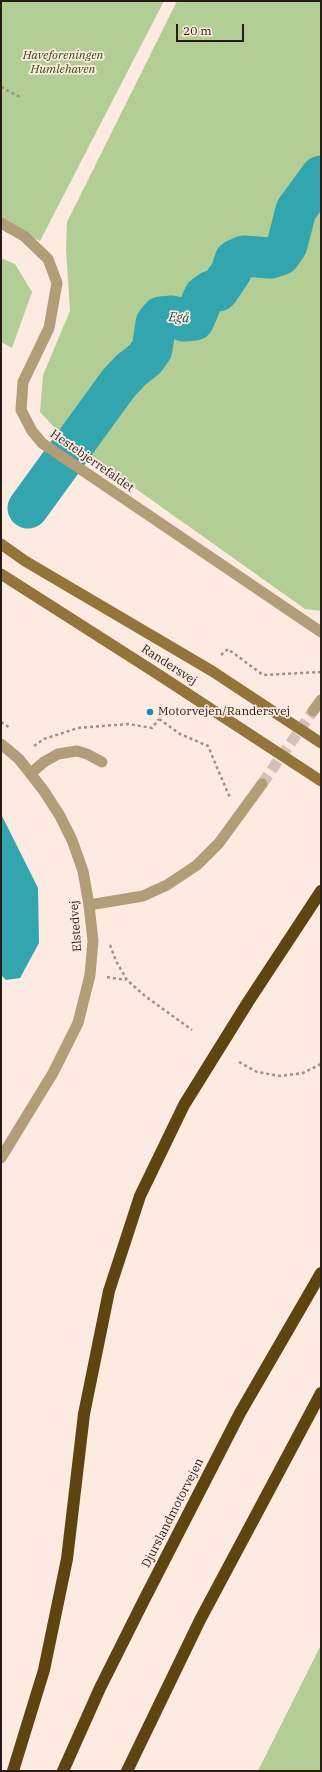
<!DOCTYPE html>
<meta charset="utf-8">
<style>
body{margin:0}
#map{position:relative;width:322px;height:1772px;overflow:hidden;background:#fdeae1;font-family:"IBM Plex Serif",serif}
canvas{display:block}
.frame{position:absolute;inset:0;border:2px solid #271c17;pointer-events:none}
.scale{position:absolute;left:176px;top:24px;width:68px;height:18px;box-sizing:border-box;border:2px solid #271c17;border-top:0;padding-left:5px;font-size:12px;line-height:14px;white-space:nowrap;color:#271c17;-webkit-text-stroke:3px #fdeae1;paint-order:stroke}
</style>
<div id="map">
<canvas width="322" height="1772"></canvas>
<div class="frame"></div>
<div class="scale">20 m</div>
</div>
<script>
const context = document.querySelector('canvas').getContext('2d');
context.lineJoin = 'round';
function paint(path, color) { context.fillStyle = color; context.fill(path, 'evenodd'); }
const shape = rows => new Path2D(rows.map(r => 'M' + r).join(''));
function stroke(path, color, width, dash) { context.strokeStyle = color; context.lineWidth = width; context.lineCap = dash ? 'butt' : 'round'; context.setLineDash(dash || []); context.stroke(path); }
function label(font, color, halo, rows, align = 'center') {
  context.font = font + ' "IBM Plex Serif",serif'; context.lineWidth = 3.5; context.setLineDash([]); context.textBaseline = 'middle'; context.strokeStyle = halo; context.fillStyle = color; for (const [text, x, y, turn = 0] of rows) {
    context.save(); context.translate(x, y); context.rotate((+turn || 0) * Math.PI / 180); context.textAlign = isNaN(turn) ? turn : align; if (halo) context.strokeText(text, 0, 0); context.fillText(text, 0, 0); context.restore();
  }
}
const green = shape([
 [1,1,164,1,40,241,1,221],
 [177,1,321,1,321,611,305,609,63,437,40,412,43,375,70,311,66,250,67,222],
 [1,258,15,264,32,292,12,348,1,342],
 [321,1645,321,1771,258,1771]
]);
const water = shape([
 [1,814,38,888,39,943,20,978,6,980,1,975]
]);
const river = shape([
 [28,508,118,384,131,370,145,359,152,349,156,323,161,317,172,316,184,321,194,320,204,296,211,291,218,291,231,272,235,260,244,256,270,258,280,255,287,245,296,210,321,176]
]);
const minorTunnel = shape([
 [262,784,313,711]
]);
const path = shape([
 [1,87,22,98],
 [221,655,228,649,263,675,321,672],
 [162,714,159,719,180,734,208,746,230,798],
 [1,722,10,728],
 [34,746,44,739,78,728,128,724,152,728,159,719],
 [110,945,116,961,127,980,145,996,192,1030],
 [107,977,126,980],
 [239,1062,257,1072,280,1076,303,1073,321,1064]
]);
const service = shape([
 [31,773,44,762,58,754,77,751,87,754,102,762]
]);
const minor = shape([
 [1,223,24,236,48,259,57,283,49,328,23,382,21,410,32,431,42,443,321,632],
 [313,711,321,700],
 [89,905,143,896,167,885,197,865,219,843,262,784]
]);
const tertiary = shape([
 [1,744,19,759,44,791,60,816,72,840,83,871,89,905,93,941,90,975,78,1023,53,1073,1,1158]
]);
const secondary = shape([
 [1,544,25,561,212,671,321,743],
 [1,574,153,671,321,781]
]);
const motorway = shape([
 [13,1771,44,1670,67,1559,84,1414,109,1291,140,1196,184,1105,248,1002,321,891],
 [63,1771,100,1688,142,1604,240,1413,321,1273],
 [127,1771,200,1620,321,1393]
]);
const markers = [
 [150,712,4,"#2985b2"]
];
const parkNames = [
 ["Haveforeningen",63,56],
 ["Humlehaven",63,70]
];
const streetNames = [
 ["Hestebjerrefaldet",92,461,35],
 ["Randersvej",169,665,33],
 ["Elstedvej",76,926,-94],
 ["Djurslandmotorvejen",173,1513,-63]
];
const poiNames = [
 ["Motorvejen/Randersvej",158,712]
];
const waterNames = [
 ["Egå",179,318,4]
];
paint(green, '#b3ce95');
paint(water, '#32a5ae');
stroke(river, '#32a5ae', 41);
stroke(minorTunnel, '#d2c1b9', 11, [11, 5.5]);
stroke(path, '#9f9088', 2.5, [3, 3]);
stroke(service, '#b19d78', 11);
stroke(minor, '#b19d78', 11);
stroke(tertiary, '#b19d78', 11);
stroke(secondary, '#93753b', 11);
stroke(motorway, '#5d4410', 12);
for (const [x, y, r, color] of markers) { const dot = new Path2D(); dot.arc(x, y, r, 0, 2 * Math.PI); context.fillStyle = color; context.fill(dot); stroke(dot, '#fdeae1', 1.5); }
label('italic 12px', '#364e0e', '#fdeae1', parkNames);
label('12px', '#271c17', '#fdeae1', streetNames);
label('12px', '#271c17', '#fdeae1', poiNames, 'left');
label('italic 13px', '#0f5055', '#fdeae1', waterNames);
</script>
